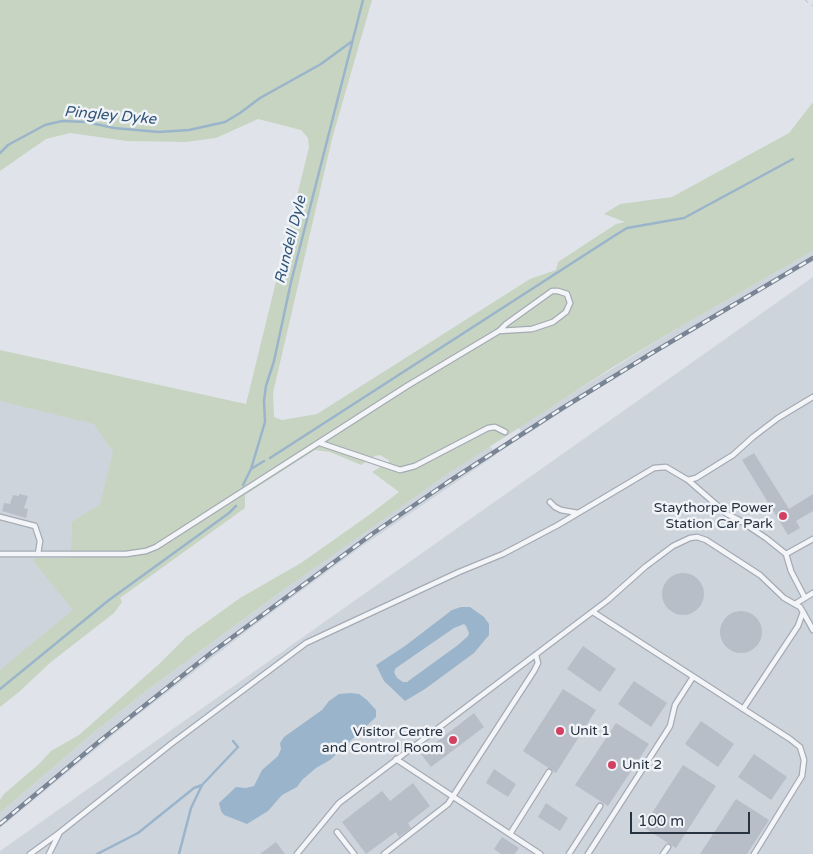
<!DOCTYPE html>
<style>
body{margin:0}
#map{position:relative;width:813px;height:854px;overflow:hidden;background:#e0e4ea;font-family:"Varela Round",sans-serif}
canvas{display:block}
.scale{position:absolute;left:630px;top:812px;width:120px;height:22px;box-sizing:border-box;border:2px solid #283342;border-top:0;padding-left:6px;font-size:15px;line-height:18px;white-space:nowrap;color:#283342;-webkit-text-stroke:4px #f0f3f7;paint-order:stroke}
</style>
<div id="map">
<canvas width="813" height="854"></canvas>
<div class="scale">100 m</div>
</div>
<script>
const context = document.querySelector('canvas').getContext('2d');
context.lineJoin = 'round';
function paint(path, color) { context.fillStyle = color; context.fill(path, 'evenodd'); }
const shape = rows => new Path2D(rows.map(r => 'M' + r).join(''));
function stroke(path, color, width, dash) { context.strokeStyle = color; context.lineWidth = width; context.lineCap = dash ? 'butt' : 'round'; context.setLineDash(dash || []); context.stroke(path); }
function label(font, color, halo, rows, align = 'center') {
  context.font = font + ' "Varela Round",sans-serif'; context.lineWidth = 5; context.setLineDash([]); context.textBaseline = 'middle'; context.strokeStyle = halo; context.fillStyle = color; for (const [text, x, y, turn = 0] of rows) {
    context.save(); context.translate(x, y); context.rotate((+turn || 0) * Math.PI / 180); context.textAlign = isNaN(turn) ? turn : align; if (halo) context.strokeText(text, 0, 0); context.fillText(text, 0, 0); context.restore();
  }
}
const built = shape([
 [813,251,813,261,628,370,524,436,518,427,678,328],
 [813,277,813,854,0,854,0,851],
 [0,366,158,406,108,606,0,696],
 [490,446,496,455,358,549,251,628,129,722,0,828,0,813,91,735,146,691,339,549,443,477]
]);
const green = shape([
 [0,0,372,0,332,139,273,393,274,417,282,420,317,414,530,279,556,270,558,262,616,224,625,222,604,214,620,204,672,197,789,133,813,102,813,251,678,328,613,367,443,477,286,588,146,691,91,735,0,813,0,800,4,794,39,764,51,751,79,735,158,665,186,637,240,598,301,563,369,515,399,492,372,472,390,461,380,455,375,456,361,465,330,452,315,450,245,495,245,508,120,598,122,602,114,613,51,662,19,692,0,707,0,670,73,610,33,561,35,558,71,558,72,522,100,504,113,452,94,424,0,401,0,350,246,404,309,147,308,138,301,130,258,119,216,138,186,142,127,141,70,133,46,139,0,171]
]);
const water = shape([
 [461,607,470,607,484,617,489,624,489,635,474,653,425,689,405,701,384,681,376,665,405,646,452,610],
 [464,624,466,626,469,633,468,636,458,645,407,682,403,682,397,678,394,672,396,668,454,628],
 [351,693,359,694,367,700,376,710,376,717,330,760,316,768,302,780,297,787,282,795,268,811,247,824,224,815,221,811,219,803,236,787,246,788,254,786,262,770,278,756,281,749,280,743,284,737,322,710,329,701,339,694]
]);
const stream = shape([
 [0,153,8,145,45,125,62,121,86,122,114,128,159,132,189,130,225,122,240,113,260,98,321,64,351,42],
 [270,458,614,236,627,228,684,218,793,159],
 [251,469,264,461],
 [243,485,251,469,265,422,264,401,266,386,274,361,291,282,363,0],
 [0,689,109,600,229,513,236,506],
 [97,854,138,833,194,788,202,785],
 [179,854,191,808,202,785,238,747,233,741]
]);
const building = shape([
 [754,453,789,509,813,494,813,511,796,521,800,528,788,535,742,460],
 [19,494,28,496,24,508,28,509,26,518,2,511,4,503,10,504,13,495,19,496],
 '662 594a21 21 0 1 1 42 0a21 21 0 1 1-42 0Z',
 '720 632a21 21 0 1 1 42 0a21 21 0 1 1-42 0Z',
 [583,646,616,669,600,692,567,669],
 [634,681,667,703,651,727,618,704],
 [563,689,596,710,556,773,523,751],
 [474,713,484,727,431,767,421,754],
 [701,721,734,744,718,767,685,744],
 [616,723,649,744,608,806,575,785],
 [754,754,787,777,771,800,738,777],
 [683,765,716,786,676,848,643,827],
 [494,769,516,784,508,797,486,783],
 [413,783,430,806,408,823,411,828,399,837,396,832,366,854,342,822,382,791,390,801],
 [736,799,769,820,747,854,700,854],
 [546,803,568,818,560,831,538,817],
 [502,837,519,848,515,854,501,854,494,849],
 [276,842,285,854,260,854]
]);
const path = shape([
 [805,0,813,6]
]);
const service = shape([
 [320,443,400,470,415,466,488,428,495,427,505,432],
 [688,480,727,514,739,520,766,538,786,554,791,571,805,598],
 [550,502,555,507,561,510,578,513],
 [0,517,35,526,40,541,38,554],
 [0,554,126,554,146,551,156,547,407,386,499,331,506,324,552,291,558,291,567,294,570,303,566,312,553,322,532,329,499,331],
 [786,554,813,539],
 [795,604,813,593],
 [593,612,790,739,800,747,804,760,802,776,754,854],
 [803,612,813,630],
 [396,759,540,854],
 [337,832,354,854],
 [510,834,549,772],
 [30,854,59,833,171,744,306,643,459,572,503,554,558,525,654,468,666,467,688,480,696,478,733,455,753,437,778,418,813,397],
 [49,854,59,834],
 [297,854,339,803,608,600,645,567,673,546,690,538,697,537,706,540,760,575,784,598,800,607,803,612,798,626,743,709],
 [384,854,448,804,534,671,538,663,536,655],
 [569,854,600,806],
 [588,854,665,734,670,726,675,705,693,677],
 [663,854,668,847]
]);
const rail = shape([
 [0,824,101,740,211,653,372,534,448,482,561,409,652,353,813,258]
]);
const markers = [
 [783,516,5,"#d34162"],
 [560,731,5,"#d34162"],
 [453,740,5,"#d34162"],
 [612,765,5,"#d34162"]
];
const poiNames = [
 ["Staythorpe Power",773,508],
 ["Station Car Park",773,524],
 ["Unit 1",570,731,"left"],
 ["Visitor Centre",443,732],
 ["and Control Room",443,748],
 ["Unit 2",622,765,"left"]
];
const waterNames = [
 ["Pingley Dyke",110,116,5],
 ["Rundell Dyle",291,240,-76]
];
paint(built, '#ced4dc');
paint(green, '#c7d4c1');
paint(water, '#9ab5cb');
stroke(stream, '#9ab5cb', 2.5);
paint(building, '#b7bec7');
stroke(service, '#a5abb4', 7);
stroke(path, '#babfc5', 1, [4, 4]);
stroke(service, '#f3f5f8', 4.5);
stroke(rail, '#798594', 4.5);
stroke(rail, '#f0f3f7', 2.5, [8]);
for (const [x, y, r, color] of markers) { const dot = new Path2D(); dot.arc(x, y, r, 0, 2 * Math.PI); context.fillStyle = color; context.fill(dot); stroke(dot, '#f0f3f7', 2); }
label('14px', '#283342', '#f0f3f7', poiNames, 'right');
label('italic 15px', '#315577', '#f0f3f7', waterNames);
</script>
